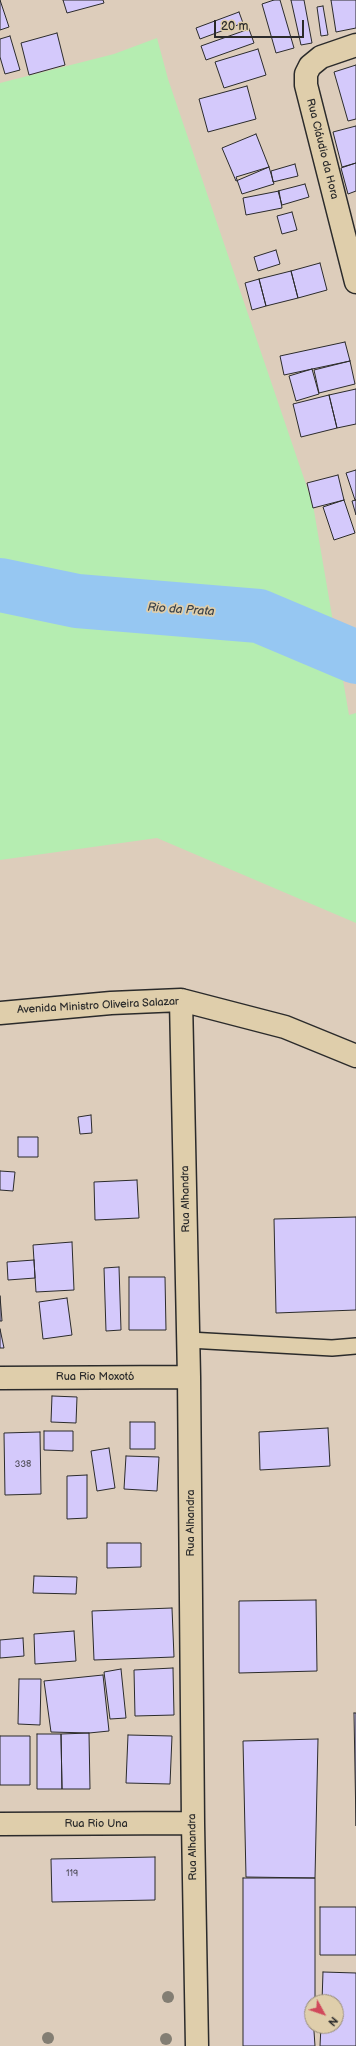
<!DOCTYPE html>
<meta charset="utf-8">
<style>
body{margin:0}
#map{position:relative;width:356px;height:2046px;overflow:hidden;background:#ddcdbb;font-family:"Balsamiq Sans",sans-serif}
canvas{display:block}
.north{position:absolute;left:304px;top:1994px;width:40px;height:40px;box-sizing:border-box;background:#dfceab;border:1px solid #978d78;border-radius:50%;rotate:130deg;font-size:11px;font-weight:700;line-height:16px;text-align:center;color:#2b2b2b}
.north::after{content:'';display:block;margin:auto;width:14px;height:18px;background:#d1495b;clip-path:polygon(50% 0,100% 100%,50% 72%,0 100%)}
.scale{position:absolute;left:214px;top:20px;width:90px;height:18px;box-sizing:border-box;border:2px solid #2b2b2b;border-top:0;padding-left:5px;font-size:12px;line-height:14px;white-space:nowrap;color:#2b2b2b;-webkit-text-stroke:3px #dfceab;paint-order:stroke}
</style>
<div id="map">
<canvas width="356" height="2046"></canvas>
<div class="north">N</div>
<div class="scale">20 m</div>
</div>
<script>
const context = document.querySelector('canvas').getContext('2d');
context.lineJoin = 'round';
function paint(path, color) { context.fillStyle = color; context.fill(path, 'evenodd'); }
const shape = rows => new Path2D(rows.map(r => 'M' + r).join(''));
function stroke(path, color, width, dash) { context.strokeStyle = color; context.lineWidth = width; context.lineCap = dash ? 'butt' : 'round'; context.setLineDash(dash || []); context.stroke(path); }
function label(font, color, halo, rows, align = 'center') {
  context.font = font + ' "Balsamiq Sans",sans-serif'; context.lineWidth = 3.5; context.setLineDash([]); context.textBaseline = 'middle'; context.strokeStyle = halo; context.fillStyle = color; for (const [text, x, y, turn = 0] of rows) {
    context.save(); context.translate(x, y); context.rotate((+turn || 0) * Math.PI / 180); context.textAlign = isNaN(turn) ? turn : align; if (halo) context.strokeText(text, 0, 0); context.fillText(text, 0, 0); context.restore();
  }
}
const green = shape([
 [157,38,168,79,313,505,349,715,356,713,356,923,157,838,0,860,0,83,114,54]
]);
const river = shape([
 [0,585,77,601,259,616,356,657]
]);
const building = shape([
 [0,0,9,27,0,30,0,0],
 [63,0,103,0,104,3,67,13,63,0],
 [274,0,280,0,294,48,276,53,262,4,274,0],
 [291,0,304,0,312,43,301,45,291,0],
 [331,0,356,0,356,28,336,32,331,0],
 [323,6,328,35,321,36,317,7,323,6],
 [239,12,243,23,200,39,196,28,239,12],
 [249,29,254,43,206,60,201,46,249,29],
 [57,33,65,65,29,75,21,43,57,33],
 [10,36,20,70,5,74,0,57,0,39,10,36],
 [258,49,266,75,224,88,215,62,258,49],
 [356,65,356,119,348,121,334,72,356,65],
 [247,86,256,119,208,132,199,99,247,86],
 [356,126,356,163,342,167,333,132,356,126],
 [256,134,269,167,236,181,222,148,256,134],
 [356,163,356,191,348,194,341,168,356,163],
 [295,164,298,176,273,182,271,171,295,164],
 [269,167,274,184,242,194,236,177,269,167],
 [305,184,309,197,282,205,278,191,305,184],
 [279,191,282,208,246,215,243,198,279,191],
 [292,212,297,230,282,234,277,216,292,212],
 [276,250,280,264,258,271,254,257,276,250],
 [320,263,327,290,298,298,291,271,320,263],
 [291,271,298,298,266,306,259,279,291,271],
 [259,279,266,306,252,310,245,283,259,279],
 [345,342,350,361,284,375,280,356,345,342],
 [350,361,355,384,319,393,314,370,350,361],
 [312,369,319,394,296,401,289,376,312,369],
 [356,389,356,424,337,428,329,395,356,389],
 [329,395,337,428,301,437,293,404,329,395],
 [356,470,356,500,355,500,346,473,356,470],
 [338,475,344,500,313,508,307,483,338,475],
 [344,500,355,533,334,540,323,507,344,500],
 [356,500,356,515,352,501,356,500],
 [91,1115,92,1133,80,1134,78,1117,91,1115],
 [18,1137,38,1137,38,1157,18,1157,18,1137],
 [0,1171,15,1172,13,1191,0,1190,0,1171],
 [137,1180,139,1218,95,1220,94,1182,137,1180],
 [356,1217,356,1310,276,1313,274,1219,356,1217],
 [72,1242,74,1290,36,1292,33,1245,72,1242],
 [34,1260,35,1278,8,1280,7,1262,34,1260],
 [119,1267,121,1330,106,1331,104,1268,119,1267],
 [129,1277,165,1277,166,1330,129,1330,129,1277],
 [0,1296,2,1321,0,1321,0,1296],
 [67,1298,72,1335,43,1339,39,1302,67,1298],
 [0,1329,4,1348,0,1348,0,1329],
 [52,1396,77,1397,76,1423,51,1422,52,1396],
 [130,1422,155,1422,155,1449,130,1449,130,1422],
 [328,1428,330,1466,260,1470,259,1432,328,1428],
 [44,1431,73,1431,73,1451,44,1450,44,1431],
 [40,1432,41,1494,5,1495,4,1433,40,1432],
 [109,1448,115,1488,97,1491,91,1451,109,1448],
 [126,1456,159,1457,157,1491,124,1489,126,1456],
 [87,1475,87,1518,67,1519,67,1476,87,1475],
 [107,1543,141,1543,141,1567,107,1568,107,1543],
 [34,1576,77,1577,76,1594,33,1593,34,1576],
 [316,1600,317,1671,239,1673,239,1601,316,1600],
 [172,1608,174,1657,94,1660,92,1611,172,1608],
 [74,1631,76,1661,35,1664,34,1634,74,1631],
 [23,1638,24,1656,0,1658,0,1640,23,1638],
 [173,1668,174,1715,135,1716,134,1670,173,1668],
 [121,1669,126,1718,110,1719,104,1672,121,1669],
 [103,1675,109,1731,89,1733,51,1732,44,1681,103,1675],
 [19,1679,41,1679,40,1725,18,1724,19,1679],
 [354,1713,356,1713,356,1826,354,1713],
 [89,1733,90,1789,62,1789,61,1734,89,1733],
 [37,1734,61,1734,62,1789,37,1789,37,1734],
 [128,1735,172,1736,170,1784,126,1783,128,1735],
 [0,1736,30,1736,30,1785,0,1785,0,1736],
 [318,1739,315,1878,246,1877,243,1741,318,1739],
 [155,1857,155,1900,52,1902,51,1859,155,1857],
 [243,1878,315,1878,315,2002,312,2002,315,2046,243,2046,243,1878],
 [320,1907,356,1907,356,1955,320,1955,320,1907],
 [323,1972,356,1973,356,2046,320,2046,321,2026,336,2026,336,2002,322,2002,323,1972]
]);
const service = shape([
 [189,1340,332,1348,356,1346]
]);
const minor = shape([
 [356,45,321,57,310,66,306,74,306,85,356,282],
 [181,1000,189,1377,193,1823,197,2046],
 [0,1013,111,1003,181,1000,285,1027,356,1056],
 [0,1378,189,1377],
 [0,1824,193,1823]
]);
const trees = [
 [168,1997],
 [48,2038],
 [166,2039]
];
const numberNames = [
 ["338",23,1465],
 ["119",72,1874]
];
const streetNames = [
 ["Rua Cláudio da Hora",322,149,76],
 ["Avenida Ministro Oliveira Salazar",98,1006,-3],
 ["Rua Alhandra",186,1199,-91],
 ["Rua Rio Moxotó",95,1377],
 ["Rua Alhandra",191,1523,-90],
 ["Rua Rio Una",96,1824],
 ["Rua Alhandra",193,1847,-91]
];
const waterNames = [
 ["Rio da Prata",181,610,4]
];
paint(green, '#b5edb1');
stroke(river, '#96c7f2', 54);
paint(building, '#d4c9fb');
stroke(building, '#2b2b2b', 1);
stroke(service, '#2b2b2b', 18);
stroke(minor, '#2b2b2b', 25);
stroke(service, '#dfceab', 15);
stroke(minor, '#dfceab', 22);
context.fillStyle = '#837e73';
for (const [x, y] of trees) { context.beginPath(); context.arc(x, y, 6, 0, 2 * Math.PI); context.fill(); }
label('9px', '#55525f', null, numberNames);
label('11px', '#2b2b2b', '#dfceab', streetNames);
label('italic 12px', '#3b4249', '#dfceab', waterNames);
</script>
